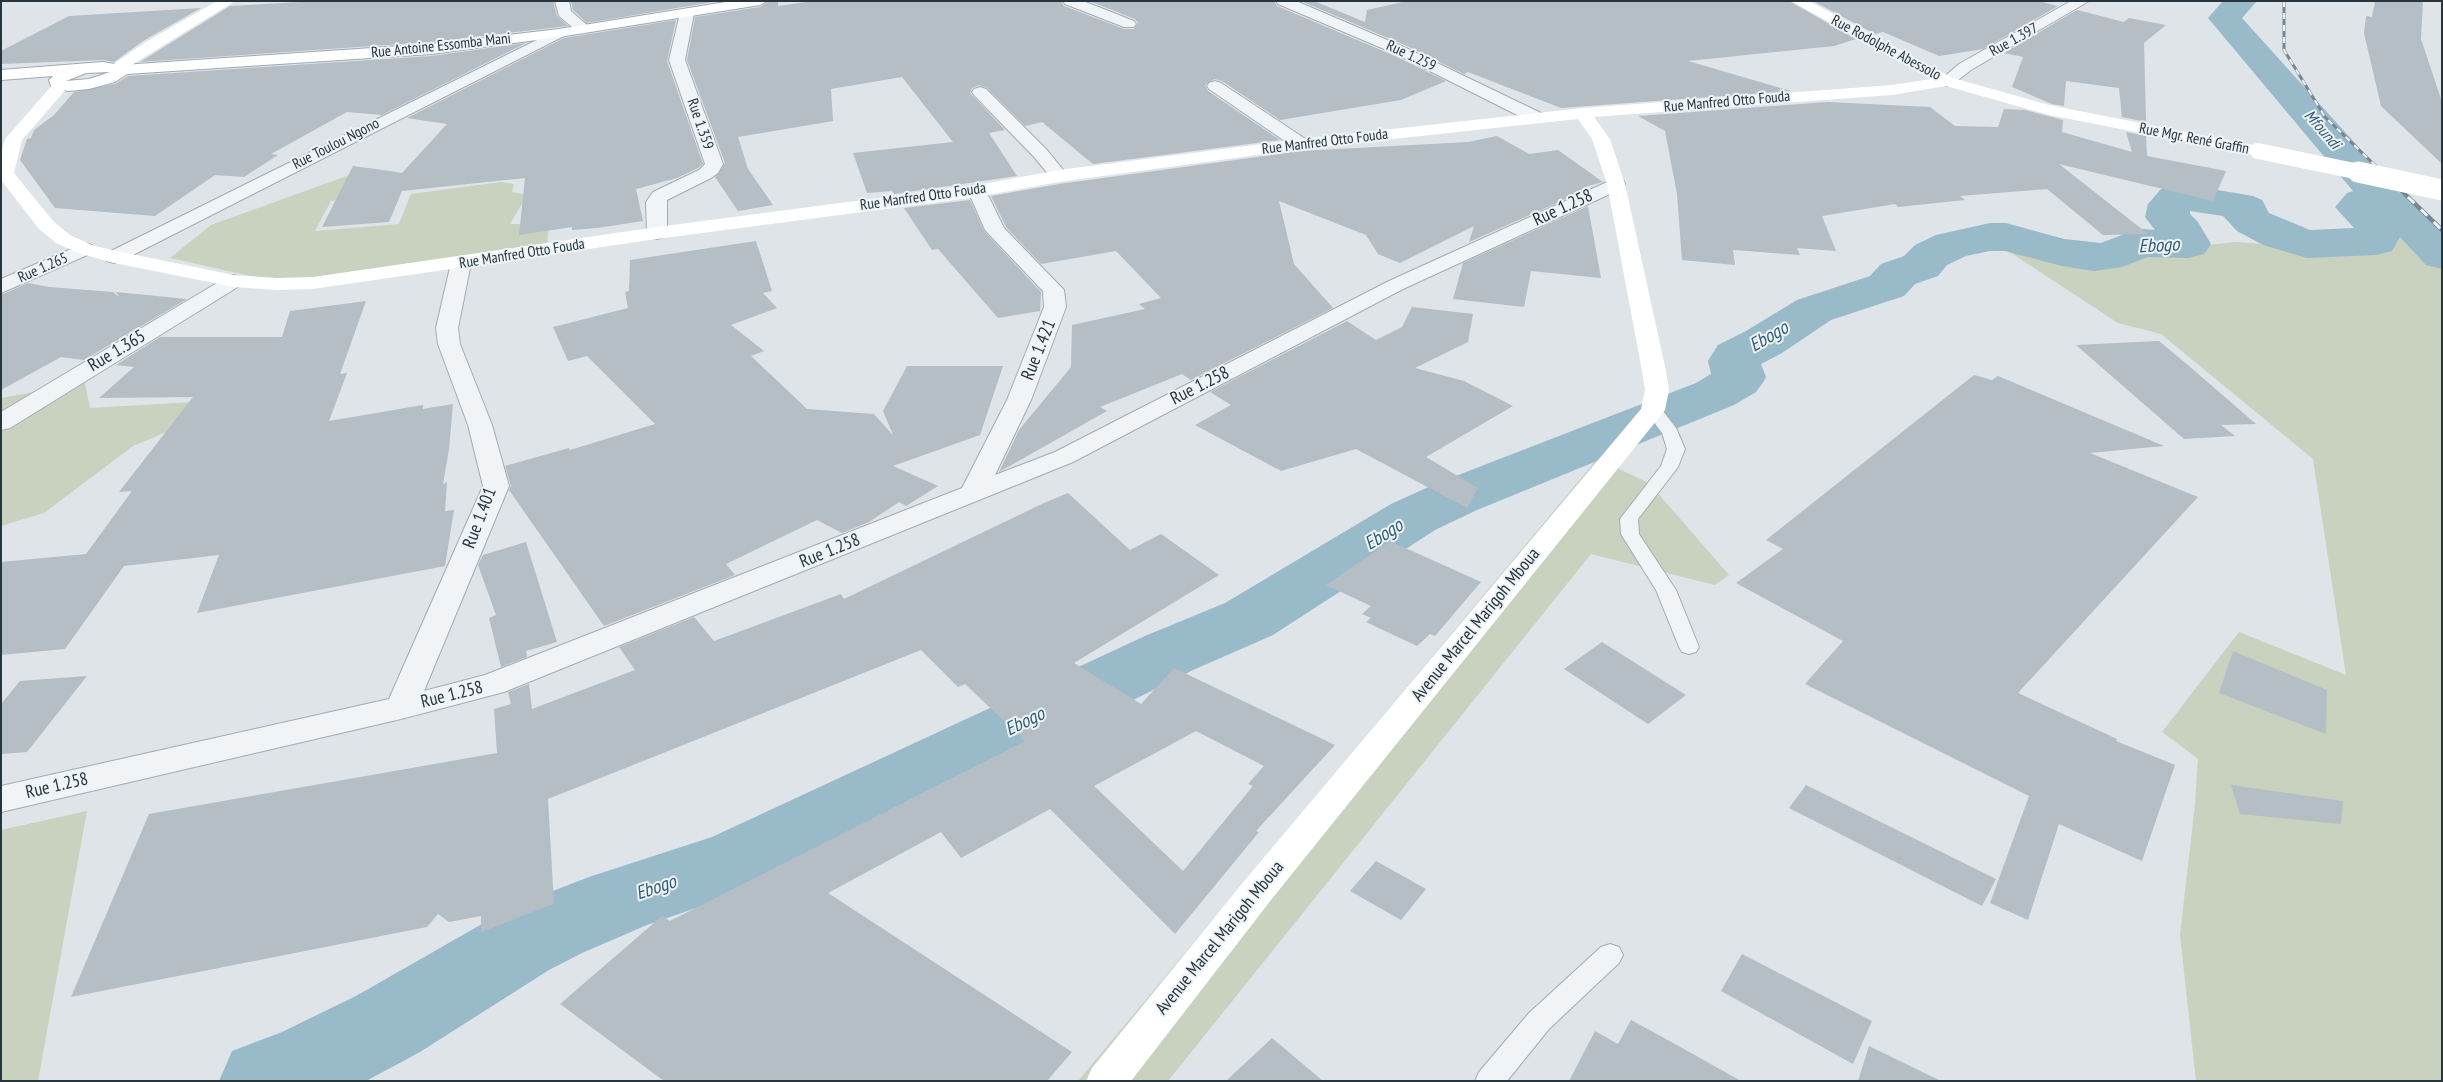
<!DOCTYPE html>
<meta charset="utf-8">
<style>
body{margin:0}
#map{position:relative;width:2443px;height:1082px;overflow:hidden;background:#dee4e8;font-family:"PT Sans Narrow",sans-serif}
canvas{display:block}
.frame{position:absolute;inset:0;border:2px solid #27353f;pointer-events:none}
</style>
<div id="map">
<canvas width="2443" height="1082"></canvas>
<div class="frame"></div>
</div>
<script>
const context = document.querySelector('canvas').getContext('2d');
context.lineJoin = 'round';
function paint(path, color) { context.fillStyle = color; context.fill(path, 'evenodd'); }
const shape = rows => new Path2D(rows.map(r => 'M' + r).join(''));
function stroke(path, color, width, dash) { context.strokeStyle = color; context.lineWidth = width; context.lineCap = dash ? 'butt' : 'round'; context.setLineDash(dash || []); context.stroke(path); }
function label(font, color, halo, rows, align = 'center') {
  context.font = font + ' "PT Sans Narrow",sans-serif'; context.lineWidth = 4; context.setLineDash([]); context.textBaseline = 'middle'; context.strokeStyle = halo; context.fillStyle = color; for (const [text, x, y, turn = 0] of rows) {
    context.save(); context.translate(x, y); context.rotate((+turn || 0) * Math.PI / 180); context.textAlign = isNaN(turn) ? turn : align; if (halo) context.strokeText(text, 0, 0); context.fillText(text, 0, 0); context.restore();
  }
}
const green = shape([
 [369,168,398,172,380,195,331,201,315,231,399,224,411,194,501,182,514,184,512,192,527,195,510,224,549,224,547,245,325,279,260,278,170,258,211,225],
 [2385,202,2419,230,2442,255,2442,1081,2196,1081,2180,935,2195,804,2198,759,2162,732,2239,632,2346,675,2313,459,2161,334,2118,323,2005,249,2008,241,2034,249,2088,260,2117,259,2139,247,2154,245,2187,247,2236,242,2293,246,2332,245,2366,232],
 [85,383,90,408,194,402,195,420,133,446,44,513,1,526,1,398],
 [1597,459,1649,483,1729,575,1715,585,1591,554,1168,1081,1078,1081],
 [87,811,38,1081,1,1081,1,830]
]);
const river = shape([
 [2223,1,2257,1,2242,18,2400,193,2442,228,2442,269,2426,265,2400,237,2392,251,2376,255,2307,258,2263,245,2237,231,2223,216,2190,211,2190,214,2198,222,2211,244,2204,254,2188,258,2148,257,2122,267,2094,271,2062,266,2005,251,1990,251,1966,256,1947,265,1938,276,1915,284,1904,296,1831,320,1782,353,1761,364,1766,377,1764,381,1756,392,1734,405,1477,510,1435,530,1273,635,1193,670,768,883,647,925,582,953,549,970,420,1052,366,1081,219,1081,232,1051,282,1032,356,996,489,920,522,903,589,877,712,837,1145,636,1225,603,1391,504,1435,484,1696,383,1711,374,1708,361,1718,345,1746,331,1797,300,1870,276,1881,264,1904,256,1915,245,1936,235,1990,223,2006,223,2064,239,2101,243,2127,233,2143,229,2155,230,2145,217,2148,204,2161,189,2182,184,2253,196,2262,200,2269,213,2310,230,2354,228,2335,207,2347,193,2353,191,2208,18,2223,1]
]);
const building = shape([
 [318,1,553,1,557,16,568,26,431,42,140,62,230,6],
 [571,1,719,1,587,23,573,10],
 [769,1,778,1,778,6,814,1,1061,1,1064,6,1124,29,1134,29,1138,23,1135,19,1089,1,1274,1,1277,6,1395,56,1446,81,1401,100,1280,120,1222,81,1214,79,1205,85,1208,91,1280,140,1093,164,1042,122,1025,126,987,88,979,85,972,88,970,93,1005,130,989,133,1017,176,894,194,892,191,867,193,853,153,953,142,902,77,831,89,833,121,738,137,748,169,773,205,738,211,715,177,725,163,687,60,695,17,760,7],
 [1301,1,1314,1,1365,22,1367,10,1407,1,1789,1,1856,39,1834,46,1688,61,1791,91,1561,108,1468,72,1464,74,1407,46],
 [1813,1,2038,1,2058,6,1983,49,1939,56,1883,32,1875,34],
 [2375,1,2423,1,2421,39,2442,102,2442,164,2381,106,2364,33,2366,16,2372,17],
 [201,8,143,41,114,62,103,60,1,64,1,51,69,16],
 [2077,10,2124,22,2129,18,2166,25,2144,43,2146,122,2122,117,2119,88,2066,81,2064,106,2052,104,2012,87,2023,57,2004,53],
 [676,20,667,61,703,164,698,168,677,178,636,189,643,221,597,228,572,230,572,227,519,235,525,178,402,191,389,222,322,227,353,166,402,173,447,124,407,118,564,38],
 [526,43,382,115,347,112,271,154,278,155,244,177,215,175,155,216,55,208,20,160,27,139,31,138,34,130,54,115,74,92,115,84,128,76,431,56],
 [1828,102,1930,107,1955,126,1998,127,2004,109,2025,110,2063,120,2062,132,2132,152,2126,132,2146,136,2147,156,2226,171,2213,201,2059,164,2148,234,2103,235,2047,189,1960,196,1965,200,1898,207,1895,204,1822,216,1836,251,1797,248,1800,255,1733,250,1735,265,1682,260,1677,194,1665,131,1638,116],
 [1497,136,1529,154,1558,150,1603,182,1585,187,1586,190,1469,242,1474,226,1400,263,1378,254,1366,235,1279,201,1294,264,1333,308,1191,380,1182,374,1100,407,1107,411,999,472,1019,430,1071,367,1072,325,1145,309,1139,304,1161,298,1116,251,1041,264,1006,227,991,196,1059,184,1301,151,1468,142],
 [970,200,984,231,1041,292,1040,311,998,318,938,249,932,250,904,208],
 [1588,206,1601,278,1531,271,1524,307,1453,299,1463,263],
 [756,241,772,291,763,293,777,308,731,325,764,351,751,356,807,409,874,414,893,435,883,411,907,366,1003,366,980,435,893,466,938,486,906,506,899,502,869,522,842,533,817,520,726,564,735,575,604,626,509,490,511,486,505,466,569,448,570,450,655,424,587,356,568,361,553,327,628,308,625,292,629,291,630,260],
 [28,283,49,287,113,292,119,297,116,292,187,299,84,360,61,357,1,390,1,295],
 [366,301,340,374,347,373,329,421,423,405,423,409,453,404,449,449,443,484,447,482,445,511,454,510,445,566,197,613,219,555,124,566,65,649,1,655,1,562,86,554,132,491,119,492,193,397,99,398,134,367,116,365,160,337,282,337,290,311],
 [1412,307,1473,314,1468,342,1415,368,1464,381,1513,406,1426,457,1478,488,1467,508,1356,449,1281,471,1195,425,1231,405,1210,392,1347,321,1376,340,1402,327],
 [2159,341,2189,366,2256,424,2221,425,2235,436,2184,439,2076,345],
 [1974,375,1992,380,1998,376,2164,446,2090,453,2198,497,2018,693,2117,739,2116,741,2175,765,2142,861,2059,824,2028,920,1990,903,2029,796,1805,684,1843,641,1736,583,1783,549,1766,540],
 [1068,493,1130,550,1161,534,1219,575,1074,663,1141,704,1174,668,1335,745,1256,831,1259,832,1175,934,1050,809,961,858,941,832,828,893,1072,1052,1047,1081,664,1081,560,1004,662,916,670,921,1025,741,965,684,958,687,921,650,548,799,554,904,481,932,481,916,449,922,438,914,427,927,71,997,149,814,497,753,494,709,511,704,508,692,529,684,532,709,635,670,619,647,694,617,714,641,841,594,844,599,1044,503],
 [1196,731,1264,766,1248,784,1253,786,1183,871,1094,786],
 [1390,541,1481,582,1435,636,1430,634,1417,646,1366,622,1371,618,1362,614,1371,606,1326,585],
 [526,542,557,642,526,651,527,657,501,667,489,618,496,615,478,565,483,555],
 [1602,642,1686,695,1648,724,1564,669],
 [2233,651,2327,690,2326,734,2219,693],
 [87,676,27,752,1,754,1,704,20,681],
 [1806,785,1996,879,1982,906,1789,808],
 [2231,785,2343,801,2341,824,2240,814],
 [1376,861,1426,889,1401,920,1350,891],
 [1742,954,1872,1021,1853,1064,1721,991],
 [1631,1020,1675,1044,1741,1081,1569,1081,1595,1031,1618,1044],
 [1272,1038,1323,1081,1226,1081],
 [1869,1046,1941,1081,1858,1081]
]);
const lane = shape([
 [1653,405,1659,406,1676,428,1685,449,1678,467,1638,519,1639,534,1676,590,1699,647,1696,652,1689,654,1682,652,1679,647,1656,590,1621,534,1620,519,1661,466,1667,449,1662,433,1645,410,1647,406,1653,405],
 [1610,944,1619,947,1623,955,1619,963,1549,1029,1507,1081,1475,1081,1479,1072,1529,1013,1601,947,1610,944]
]);
const street = shape([
 [555,1,569,1,571,11,588,26,590,29,588,32,578,32,559,16,555,1],
 [1063,1,1083,1,1134,21,1136,24,1134,27,1124,27,1065,4,1063,1],
 [1276,1,1296,1,1406,48,1541,113,1543,117,1541,121,1535,122,1529,121,1396,54,1278,4,1276,1],
 [2071,1,2089,1,1971,70,1953,84,1947,86,1939,81,1959,64,2071,1],
 [687,9,694,13,685,60,723,164,718,173,711,178,667,200,667,233,664,237,657,239,650,237,647,233,646,202,653,192,699,170,705,164,669,60,680,13,687,9],
 [559,29,566,33,564,36,121,261,114,263,107,261,104,257,107,253,559,29],
 [1215,81,1221,83,1307,140,1310,144,1307,148,1295,148,1209,89,1207,86,1209,83,1215,81],
 [980,87,986,89,1047,150,1068,176,1065,180,1053,180,1035,158,974,95,972,92,974,89,980,87],
 [1616,178,1623,180,1625,184,1623,188,1403,289,1073,462,504,692,401,719,1,812,1,786,389,699,483,486,468,425,438,344,436,328,451,263,454,259,461,257,468,259,471,263,458,328,460,344,492,425,509,486,424,691,485,675,962,488,1007,400,1044,307,1043,291,985,230,968,191,970,187,984,187,1004,228,1064,290,1066,307,1031,400,995,475,1055,452,1389,281,1616,178],
 [85,243,92,245,95,249,92,253,1,293,1,279,85,243],
 [234,275,241,277,245,281,241,285,10,428,1,430,1,412,227,277,234,275]
]);
const secondary = shape([
 [217,1,235,1,122,71,110,71,108,68,144,43,217,1],
 [1791,1,1809,1,1953,78,2049,105,2258,146,2264,147,2267,151,2264,155,2258,156,2049,115,1946,86,1892,95,1594,117,1610,139,1625,184,1666,371,1669,390,1665,410,1271,900,1131,1081,1086,1081,1092,1068,1245,880,1641,409,1645,390,1642,371,1607,184,1592,139,1578,119,1301,149,1059,182,977,197,657,239,313,289,277,290,234,287,114,263,78,253,56,243,39,229,1,180,1,154,5,139,55,82,67,82,69,85,67,88,22,140,14,173,53,221,70,235,92,245,116,251,234,275,277,278,313,277,657,227,977,185,1059,170,1301,139,1583,108,1892,85,1931,79,1791,1]
]);
const primary = shape([
 [732,1,767,1,760,5,559,37,431,54,127,74,115,82,89,89,68,91,51,86,49,80,53,76,1,80,1,70,102,62,122,65,431,44,559,29,732,1],
 [110,72,89,79,66,81,86,73,110,72]
]);
const railFar1 = shape([
 [2284,1,2284,50,2325,117,2383,173]
]);
const rail = shape([
 [2382,172,2442,230]
]);
const secondaryBridgeFar1 = shape([
 [2258,151,2364,173]
]);
const secondaryBridge = shape([
 [2358,172,2442,190]
]);
const farStreetnames = [
 ["Rue 1.397",2014,40,-29],
 ["Rue Antoine Essomba Mani",441,46,-6],
 ["Rue Rodolphe Abessolo",1886,48,28],
 ["Rue 1.259",1411,56,25],
 ["Rue Manfred Otto Fouda",1727,102,-5],
 ["Rue 1.359",700,124,71],
 ["Rue Mgr. René Graffin",2194,139,11],
 ["Rue Manfred Otto Fouda",1325,142,-7],
 ["Rue Toulou Ngono",336,144,-27],
 ["Rue Manfred Otto Fouda",923,197,-8],
 ["Rue Manfred Otto Fouda",522,254,-9],
 ["Rue 1.265",43,268,-24]
];
const farWaternames = [
 ["Mfoundi",2322,130,49]
];
const streetNames = [
 ["Rue 1.258",1563,208,-25],
 ["Rue 1.421",1039,350,-68],
 ["Rue 1.365",117,351,-31],
 ["Rue 1.258",1200,386,-27],
 ["Rue 1.401",480,518,-69],
 ["Rue 1.258",830,551,-22],
 ["Avenue Marcel Marigoh Mboua",1476,625,-51],
 ["Rue 1.258",452,695,-14],
 ["Rue 1.258",57,786,-13],
 ["Avenue Marcel Marigoh Mboua",1220,938,-51]
];
const waterNames = [
 ["Ebogo",2159,246,-3],
 ["Ebogo",1769,337,-30],
 ["Ebogo",1384,535,-32],
 ["Ebogo",1025,722,-26],
 ["Ebogo",656,888,-19]
];
paint(green, '#c8d2bf');
paint(river, '#98bac9');
paint(building, '#b5bec5');
stroke(lane, '#a3acb2', 2);
stroke(street, '#a3acb2', 2);
stroke(primary, '#9dabb4', 2);
paint(lane, '#f1f4f6');
paint(street, '#f1f4f6');
paint(secondary, '#fff');
paint(primary, '#fff');
stroke(railFar1, '#778792', 3);
stroke(rail, '#778792', 4.5);
stroke(railFar1, '#eef3f6', 2, [6]);
stroke(rail, '#eef3f6', 3, [9]);
stroke(secondaryBridgeFar1, '#fff', 16);
stroke(secondaryBridge, '#fff', 21);
label('15px', '#27353f', '#eef3f6', farStreetnames);
label('italic 16px', '#305c74', '#eef3f6', farWaternames);
label('18px', '#27353f', '#eef3f6', streetNames);
label('italic 19px', '#305c74', '#eef3f6', waterNames);
</script>
